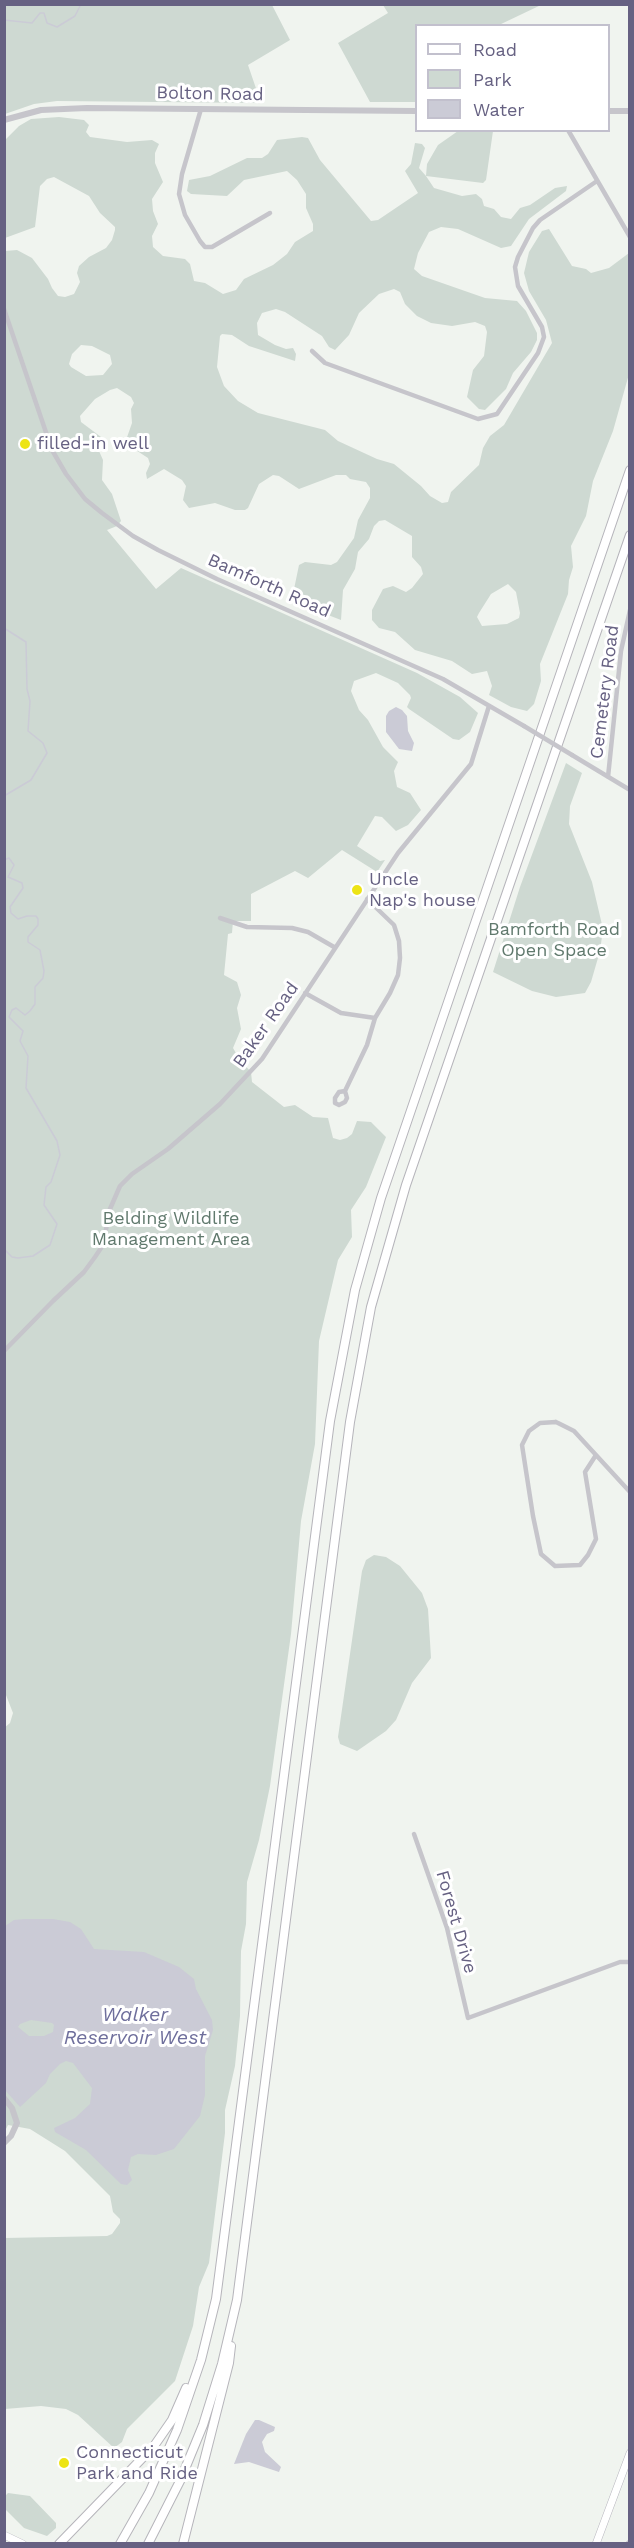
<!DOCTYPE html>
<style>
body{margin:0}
#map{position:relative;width:634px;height:2548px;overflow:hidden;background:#f0f4ef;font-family:"Work Sans",sans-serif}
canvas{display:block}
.frame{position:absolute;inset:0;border:6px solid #666182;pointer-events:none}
.legend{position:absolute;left:415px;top:24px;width:195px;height:108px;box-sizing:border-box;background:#fff;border:2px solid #c2c0cd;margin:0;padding:8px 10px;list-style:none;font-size:18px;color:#666182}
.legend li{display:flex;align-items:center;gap:12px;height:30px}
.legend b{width:30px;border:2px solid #c2c0cd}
</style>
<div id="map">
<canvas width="634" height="2548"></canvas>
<div class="frame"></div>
<ul class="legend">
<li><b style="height:8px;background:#fff"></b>Road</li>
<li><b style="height:16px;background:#ced9d2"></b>Park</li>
<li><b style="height:16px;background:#cbcbd6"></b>Water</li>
</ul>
</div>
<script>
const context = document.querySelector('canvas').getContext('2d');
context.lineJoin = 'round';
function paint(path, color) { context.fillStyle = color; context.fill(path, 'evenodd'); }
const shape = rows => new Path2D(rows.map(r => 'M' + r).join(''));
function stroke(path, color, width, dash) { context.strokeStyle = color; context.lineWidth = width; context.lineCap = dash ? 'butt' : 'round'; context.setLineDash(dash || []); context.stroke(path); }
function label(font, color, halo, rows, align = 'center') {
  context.font = font + ' "Work Sans",sans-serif'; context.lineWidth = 6; context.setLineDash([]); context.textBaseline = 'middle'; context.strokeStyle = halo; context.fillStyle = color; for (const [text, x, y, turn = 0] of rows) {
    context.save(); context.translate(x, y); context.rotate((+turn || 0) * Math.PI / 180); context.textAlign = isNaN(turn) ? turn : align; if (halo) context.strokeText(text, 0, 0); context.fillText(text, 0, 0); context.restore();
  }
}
const green = shape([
 [4,5,272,5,290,40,248,65,261,103,57,101,34,104,5,114],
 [383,5,541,5,499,25,416,26,416,102,370,102,338,43,388,13],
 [59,117,84,120,89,125,86,132,90,137,127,142,152,140,159,144,155,153,155,163,163,182,152,199,153,211,158,224,152,236,153,247,163,256,185,259,190,264,194,281,205,283,223,294,236,290,244,279,273,265,287,254,295,242,313,231,313,224,306,208,306,194,297,180,287,171,244,180,227,196,191,194,187,191,189,180,210,176,247,158,262,158,268,154,277,140,302,137,308,138,320,160,371,221,378,220,418,193,405,171,411,164,415,143,422,144,425,148,419,168,426,176,427,164,438,145,458,131,493,131,486,180,483,183,426,176,434,188,462,196,476,194,482,199,484,206,494,209,501,217,511,219,520,208,530,205,555,188,567,186,566,191,529,219,511,246,501,248,458,229,441,227,429,232,418,253,414,269,422,276,485,298,517,301,526,311,537,333,537,340,531,352,513,373,506,389,485,410,479,409,467,397,473,370,484,356,487,332,485,326,475,322,452,326,431,323,417,316,405,304,400,292,394,289,379,294,359,313,349,335,335,350,329,347,322,336,285,312,276,309,262,313,257,323,258,335,275,345,286,349,293,348,296,354,295,361,249,346,232,335,222,334,220,336,217,367,224,386,238,401,258,413,325,430,338,441,377,459,394,464,421,486,430,496,442,503,448,502,451,492,479,465,483,448,490,436,504,425,552,343,546,320,529,291,524,273,529,252,542,231,549,229,572,266,586,269,591,273,609,268,629,253,629,374,613,431,593,481,586,516,571,546,573,567,569,580,568,594,540,664,541,681,534,704,527,711,511,707,489,695,492,686,487,671,472,674,452,661,415,650,395,632,379,628,372,620,372,610,383,589,393,586,406,592,412,588,423,574,421,567,412,557,412,536,385,520,379,521,374,526,369,539,358,552,355,569,343,590,341,620,297,603,293,594,299,565,305,562,331,565,337,562,354,538,358,520,370,498,370,488,366,482,350,479,346,475,336,475,299,489,279,476,273,475,259,484,248,508,245,510,235,510,215,503,189,508,183,500,186,486,182,480,164,469,147,479,146,473,150,464,148,458,125,443,132,423,131,409,134,403,131,397,117,388,110,390,95,399,80,416,81,422,101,437,99,451,103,460,102,480,112,494,121,521,117,526,107,530,156,589,181,568,417,673,460,697,478,713,470,732,459,740,453,739,409,709,407,707,411,698,410,695,398,683,376,673,354,681,351,691,359,710,368,720,383,747,398,762,394,771,397,787,410,793,421,810,408,825,396,831,382,817,375,816,357,846,380,861,385,860,377,872,342,850,308,878,295,871,251,894,251,921,233,921,232,933,228,934,224,975,237,982,241,995,237,1008,241,1029,233,1048,240,1060,251,1072,252,1082,284,1107,295,1105,313,1117,328,1118,333,1138,340,1140,347,1138,352,1134,357,1121,371,1122,386,1137,366,1187,351,1210,352,1237,338,1260,319,1341,315,1444,301,1521,291,1634,270,1786,259,1840,247,1882,246,1924,241,1951,240,2016,235,2066,225,2110,225,2133,209,2263,199,2287,193,2326,175,2381,127,2429,122,2442,114,2448,78,2415,66,2409,41,2406,5,2409,5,2238,107,2236,112,2234,120,2223,120,2219,113,2212,110,2196,65,2151,30,2129,8,2125,5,2131,4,1728,10,1723,13,1713,4,1690,5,251,17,250,32,258,48,279,52,288,58,296,65,297,74,294,80,282,77,273,79,266,89,257,106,248,112,240,115,230,115,227,100,213,89,196,54,177,47,179,40,186,35,227,5,238,5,140,19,126,31,119],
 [81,345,92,346,110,355,112,364,103,375,86,376,71,367,69,364,72,354],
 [508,584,516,592,520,613,519,618,507,624,482,626,477,617,479,613,491,594],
 [566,763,582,773,570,806,569,824,592,882,603,929,600,951,591,982,585,993,556,997,532,991,493,972,520,887],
 [374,1555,386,1557,400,1566,422,1593,428,1609,431,1658,412,1683,396,1720,386,1731,357,1751,340,1744,338,1737,362,1571,366,1560],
 [8,2493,30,2496,56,2523,56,2528,47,2536,24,2528,6,2510,5,2496]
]);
const water = shape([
 [396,707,402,710,407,716,408,731,414,743,412,751,399,749,386,732,386,716,389,711],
 [24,1919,53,1919,70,1922,81,1929,94,1949,144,1952,179,1967,194,1979,196,1989,212,2020,213,2030,205,2056,205,2095,200,2116,174,2149,156,2155,138,2154,131,2157,128,2170,132,2180,127,2185,121,2184,86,2150,55,2132,54,2128,75,2118,90,2104,92,2088,73,2063,66,2061,60,2064,50,2074,46,2083,20,2107,5,2090,5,1926,14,1920],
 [31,2020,52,2023,54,2025,53,2032,44,2036,29,2036,18,2027,20,2024],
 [255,2420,259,2420,275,2427,274,2431,267,2434,262,2442,265,2452,281,2467,279,2472,249,2462,234,2464,246,2434]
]);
const stream = shape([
 [4,20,32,23,40,13,44,13,47,23,57,27,75,16,81,4],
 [4,628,26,642,27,689,30,701,28,731,43,743,47,753,31,780,4,796],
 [4,810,4,817],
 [4,860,9,858,14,865,8,877,22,883,23,888,10,907,11,913,18,919,27,916,36,916,38,919,38,925,28,937,28,942,40,950,44,971,43,978,35,987,35,1004,30,1011,25,1015,16,1008,12,1010,9,1017,23,1031,20,1041,28,1056,26,1088,57,1141,60,1155,51,1182,46,1187,44,1205,57,1224,50,1245,33,1256,18,1258,12,1257,4,1249]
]);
const minor = shape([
 [201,109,182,174,179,194,185,215,200,241,205,247,212,247,270,213],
 [568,130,630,237],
 [4,309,52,450,66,474,85,499,102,513,133,536,158,550,217,579,443,679,524,726],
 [312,351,325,363,478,419,497,414,538,353,544,337,542,327,518,286,515,267,518,257,533,228,540,220,597,181],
 [572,755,630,790],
 [608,777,621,651,630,610],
 [220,918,247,927,292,928,308,932,334,947],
 [305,993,341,1013,375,1018],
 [345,1091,347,1098,345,1102,339,1105,335,1103,335,1098,339,1092,345,1091,367,1045,375,1018,390,993,398,975,400,958,399,941,394,925,367,899],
 [4,1351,53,1301,84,1272,95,1257,103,1245,110,1209,120,1186,132,1174,168,1149,220,1104,262,1059,398,853,471,764,489,706],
 [556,1422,574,1431,596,1455,585,1472,596,1539,588,1555,580,1565,555,1566,541,1554,533,1516,522,1445,529,1431,540,1423,556,1422],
 [596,1455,630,1492],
 [414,1834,447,1928,468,2018,620,1962,630,1962]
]);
const tertiary = shape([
 [608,111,630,111],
 [4,120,41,110,87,108,416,111],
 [4,2098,12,2108,17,2123,11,2136,4,2143],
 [628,2544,630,2542]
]);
const secondary = shape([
 [4,2535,23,2544],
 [596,2544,630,2453]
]);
const motorway = shape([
 [59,2544,154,2446,172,2420,186,2388],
 [120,2544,149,2493,177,2430,201,2360,216,2299,330,1421,355,1290,381,1198,630,470],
 [148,2544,180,2481,203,2425,222,2364,237,2300,350,1422,371,1307,406,1185,630,535],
 [183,2544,229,2363,231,2346]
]);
const minorBridge = shape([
 [524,726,572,755]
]);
const markers = [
 [25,444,6,"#ede415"],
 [357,890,6,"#ede415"],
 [64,2463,6,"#ede415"]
];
const streetNames = [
 ["Bolton Road",210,94,1],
 ["Bamforth Road",269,586,24],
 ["Cemetery Road",605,692,-83],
 ["Baker Road",266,1025,-55],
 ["Forest Drive",456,1922,74]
];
const poiNames = [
 ["filled-in well",37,444],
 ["Uncle",369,880],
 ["Nap's house",369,901],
 ["Connecticut",76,2453],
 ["Park and Ride",76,2474]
];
const parkNames = [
 ["Bamforth Road",554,930],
 ["Open Space",554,951],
 ["Belding Wildlife",171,1219],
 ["Management Area",171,1240]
];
const waterNames = [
 ["Walker",135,2015],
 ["Reservoir West",135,2038]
];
paint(green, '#ced9d2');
paint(water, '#cbcbd6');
stroke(stream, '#cbcbd6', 1.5);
stroke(secondary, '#b8b7bf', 8);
stroke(motorway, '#b6b5bb', 10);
stroke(minor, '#c6c5cb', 4.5);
stroke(tertiary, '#c6c5cb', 6);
stroke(secondary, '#fff', 7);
stroke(motorway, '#fff', 8);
stroke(minorBridge, '#c6c5cb', 4.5);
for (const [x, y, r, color] of markers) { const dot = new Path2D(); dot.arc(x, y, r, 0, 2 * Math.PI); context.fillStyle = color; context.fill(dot); stroke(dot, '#fff', 2); }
label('18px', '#666182', '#fff', streetNames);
label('18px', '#666182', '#fff', poiNames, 'left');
label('18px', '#60796d', '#fff', parkNames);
label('italic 20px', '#6f6f9c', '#fff', waterNames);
</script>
